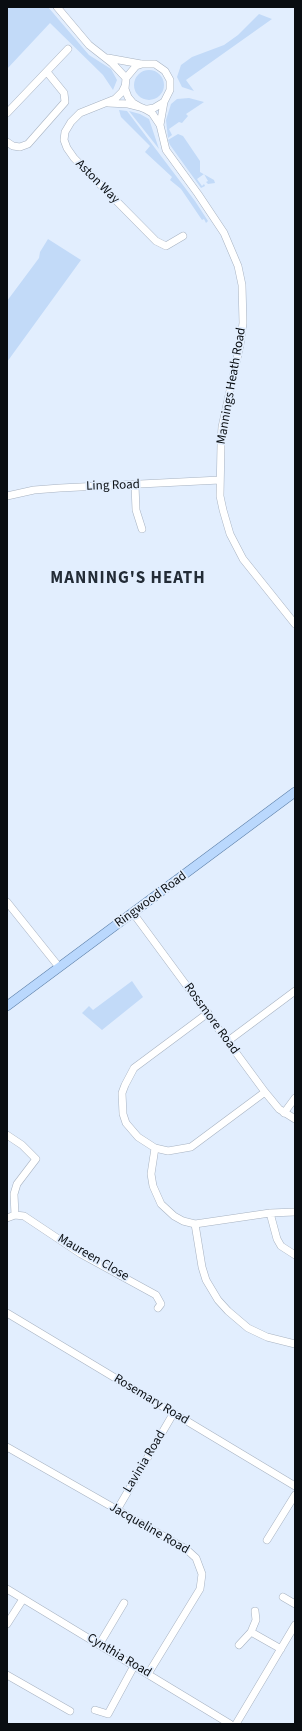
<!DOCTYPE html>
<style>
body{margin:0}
#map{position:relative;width:302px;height:1731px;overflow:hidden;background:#e2eefe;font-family:"Source Sans 3",sans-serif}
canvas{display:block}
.frame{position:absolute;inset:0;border:8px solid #090d11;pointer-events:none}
</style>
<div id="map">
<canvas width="302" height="1731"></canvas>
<div class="frame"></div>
</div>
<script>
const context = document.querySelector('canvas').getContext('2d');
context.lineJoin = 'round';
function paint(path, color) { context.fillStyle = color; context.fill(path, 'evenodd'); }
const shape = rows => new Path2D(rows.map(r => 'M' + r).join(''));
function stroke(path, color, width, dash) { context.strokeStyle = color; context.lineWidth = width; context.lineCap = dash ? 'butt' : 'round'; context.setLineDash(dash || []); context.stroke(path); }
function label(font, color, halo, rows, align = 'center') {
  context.font = font + ' "Source Sans 3",sans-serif'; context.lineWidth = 3.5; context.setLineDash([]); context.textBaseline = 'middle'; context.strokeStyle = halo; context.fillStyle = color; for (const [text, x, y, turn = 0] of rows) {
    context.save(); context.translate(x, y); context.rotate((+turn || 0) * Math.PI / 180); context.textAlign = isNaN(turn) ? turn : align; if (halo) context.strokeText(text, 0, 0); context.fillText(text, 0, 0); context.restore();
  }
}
const green = shape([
 [7,7,48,7,89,55,111,69,117,80,113,90,103,75,50,23,7,69],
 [259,14,272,19,186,80,194,91,182,87,177,77,181,65,192,57,224,45,238,35],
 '134 85a15 15 0 1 1 30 0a15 15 0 1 1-30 0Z',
 [189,98,204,102,186,114,188,116,182,123,179,122,169,129,172,135,168,138,166,120,171,104,177,99],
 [119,110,127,111,195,201,208,221,206,223,204,219,202,220,181,189,170,180,172,177,145,152,150,146,121,117],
 [129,111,140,114,149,119,159,149],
 [178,134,183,136,200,161,200,172,214,180,215,183,208,184,206,182,208,181,204,174,197,179,202,186,204,184,205,186,201,188,170,145,168,140],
 [48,239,81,260,7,362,7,301,39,258,40,252],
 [132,981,143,997,102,1030,82,1013,89,1006,93,1010]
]);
const minor = shape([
 [57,7,89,45,112,63,126,78],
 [108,58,141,64],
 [125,86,122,92,115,99,80,113,71,122,65,132,64,140,67,148,74,158,156,241,166,246,183,236],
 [164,102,160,125,166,150,198,194,224,233,238,266,242,285,243,323,240,345,222,427,221,444,220,496,223,510,230,534,243,559,295,624],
 [108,103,128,104,140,107,145,109,148,109,154,108,164,102,170,90,170,80,165,71,155,64,142,64,136,66,126,78,125,89,128,97,133,103,140,107],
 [145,109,152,113,160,125],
 [7,113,68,49],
 [7,142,13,146,20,147,28,144,65,102,64,93,47,72],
 [135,485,136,510,142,529],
 [7,496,34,490,60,488,220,480],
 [7,902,59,967],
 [133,913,265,1092,279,1109,295,1119],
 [208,1013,134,1068,125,1085,122,1093,123,1114,126,1123,138,1137,155,1148,151,1174,153,1186,161,1204,174,1216,183,1221,195,1224,202,1267,206,1280,218,1300,228,1311,248,1328,267,1337,295,1344],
 [228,1041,295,991],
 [284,1113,295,1098],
 [7,1135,22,1145,36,1159,17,1184,14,1194,15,1215,7,1218],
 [155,1148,168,1151,191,1147,265,1092],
 [270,1213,277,1239,281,1246,295,1255],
 [15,1215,24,1216,81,1254,156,1295,161,1304,158,1308],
 [195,1224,270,1213,295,1212],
 [7,1313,295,1486],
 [7,1447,186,1549,196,1558,202,1574,200,1589,148,1674],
 [117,1510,173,1414],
 [267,1540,295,1495],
 [7,1589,230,1724],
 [283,1597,295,1604],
 [255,1611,256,1620,251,1632,281,1649],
 [7,1624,23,1599],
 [99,1645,124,1603],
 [239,1645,251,1632],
 [7,1675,70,1711],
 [95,1710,108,1714,134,1666],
 [236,1724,295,1625]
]);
const major = shape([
 [7,1006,295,792]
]);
const streetNames = [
 ["Aston Way",97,182,45],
 ["Mannings Heath Road",232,386,-80],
 ["Ling Road",113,486,-2],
 ["Ringwood Road",151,900,-36],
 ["Rossmore Road",211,1019,54],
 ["Maureen Close",93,1258,30],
 ["Rosemary Road",151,1400,31],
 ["Lavinia Road",145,1462,-59],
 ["Jacqueline Road",149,1529,30],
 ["Cynthia Road",119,1656,31]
];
const districtNames = [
 ["MANNING'S HEATH",128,579]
];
paint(green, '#c2daf8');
stroke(minor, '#a7b2c1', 8);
stroke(major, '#5e80a9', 10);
stroke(minor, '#fff', 7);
stroke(major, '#bad8fd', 9);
label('13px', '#090d11', '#e2eefe', streetNames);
context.letterSpacing = '1px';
label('bold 17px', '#232c37', '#e2eefe', districtNames);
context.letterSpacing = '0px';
</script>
